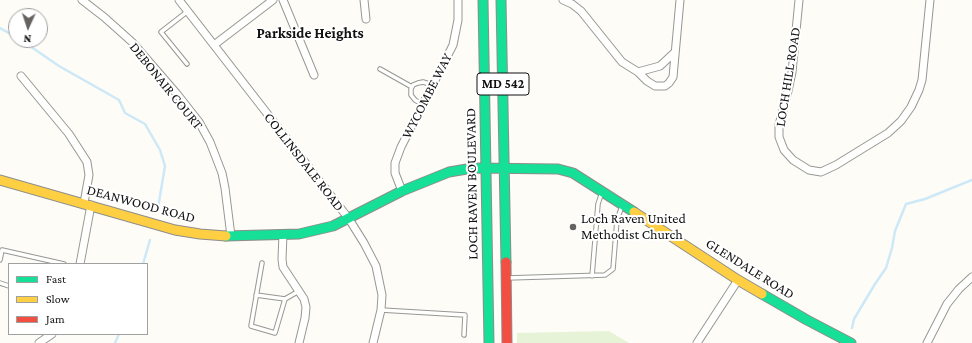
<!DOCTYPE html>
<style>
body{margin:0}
#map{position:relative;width:972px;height:343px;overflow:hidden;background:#fdfcf7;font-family:"Crimson Pro",serif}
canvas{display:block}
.legend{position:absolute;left:8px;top:263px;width:140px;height:72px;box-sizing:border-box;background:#fff;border:1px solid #a0a0a0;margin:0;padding:5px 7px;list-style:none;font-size:12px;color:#111}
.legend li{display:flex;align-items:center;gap:8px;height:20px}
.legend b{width:20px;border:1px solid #a0a0a0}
.north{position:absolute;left:8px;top:8px;width:40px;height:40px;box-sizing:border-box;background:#fff;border:1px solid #a0a0a0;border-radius:50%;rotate:183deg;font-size:11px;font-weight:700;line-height:16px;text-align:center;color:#111}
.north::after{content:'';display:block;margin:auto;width:14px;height:18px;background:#646362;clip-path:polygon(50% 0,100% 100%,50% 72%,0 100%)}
</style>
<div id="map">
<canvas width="972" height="343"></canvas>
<ul class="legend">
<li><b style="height:5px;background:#16e098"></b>Fast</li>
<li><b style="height:5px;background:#ffcf43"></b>Slow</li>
<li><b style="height:5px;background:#f24e42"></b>Jam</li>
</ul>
<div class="north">N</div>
</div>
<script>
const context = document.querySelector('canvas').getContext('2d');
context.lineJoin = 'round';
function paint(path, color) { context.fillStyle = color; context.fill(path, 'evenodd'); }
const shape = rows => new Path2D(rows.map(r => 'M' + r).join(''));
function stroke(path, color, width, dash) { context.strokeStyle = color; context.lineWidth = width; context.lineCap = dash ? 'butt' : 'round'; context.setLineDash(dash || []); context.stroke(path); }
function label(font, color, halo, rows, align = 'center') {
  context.font = font + ' "Crimson Pro",serif'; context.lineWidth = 4; context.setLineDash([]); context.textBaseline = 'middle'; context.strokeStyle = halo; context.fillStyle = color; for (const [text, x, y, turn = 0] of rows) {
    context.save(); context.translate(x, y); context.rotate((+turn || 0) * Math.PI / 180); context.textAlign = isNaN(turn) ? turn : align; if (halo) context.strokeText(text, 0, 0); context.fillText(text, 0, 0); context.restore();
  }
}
const green = shape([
 [609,331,629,343,517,343,517,333]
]);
const stream = shape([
 [0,28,16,37],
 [21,40,59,66,119,100,125,113,145,124,160,150,165,166,158,208],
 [143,264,150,240],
 [852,328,854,319,875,284,886,268,892,248,895,231,906,204,925,199,972,180],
 [115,343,119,334]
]);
const lane = shape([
 [187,64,161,32,188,11],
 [380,69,412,87],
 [423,105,415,100,411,95,411,89,413,85,418,83,423,82,433,85],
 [0,260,2,250,64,264],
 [262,263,251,326,275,333,285,299],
 [592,276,598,204,602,192],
 [507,278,605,275,613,269,617,220,622,206],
 [0,283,9,286],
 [256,295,285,299,299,291],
 [381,310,465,315,464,335]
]);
const street = shape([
 [82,0,104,17,132,42,177,94,199,122,210,142,222,173,225,188,231,236],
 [179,0,349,219,364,243,376,266,382,295,381,310,373,343],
 [283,0,314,75],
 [364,0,366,19],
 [563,0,572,4,581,11,622,62,638,72,647,81,655,86,665,86,669,83,673,77,680,0],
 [799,0,792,72,788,91,779,125,779,137,784,150,793,160,809,170,821,172,836,165,888,133,901,121,911,107,919,90,922,80,930,0],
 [214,45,273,0],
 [638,72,660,66,675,52],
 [21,76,69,134,87,162,89,175,84,203],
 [402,191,395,173,395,163,401,147,453,45,458,20,458,0],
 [283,234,282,259,283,267,304,299,306,307,305,318,299,343],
 [80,264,91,205],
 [39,343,52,334],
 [697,343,738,280],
 [927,343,947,304,959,289,972,277]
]);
const fast = shape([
 [483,0,489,343],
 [501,0,506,262],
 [226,236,299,234,333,226,402,191,449,172,473,168,558,169,573,173,634,212],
 [762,294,807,320,851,343]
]);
const slow = shape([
 [0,180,175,230,200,234,226,236],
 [634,212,738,280,762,294]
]);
const jam = shape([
 [506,262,507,343]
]);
const markers = [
 [573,227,4,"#646362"]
];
const shields = [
 [503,84,52]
];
const shieldNames = [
 ["MD 542",503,84]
];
const streetNames = [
 ["LOCH HILL ROAD",788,77,-81],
 ["DEBONAIR COURT",166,86,51],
 ["WYCOMBE WAY",427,96,-63],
 ["COLLINSDALE ROAD",304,162,52],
 ["LOCH RAVEN BOULEVARD",472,184,-91],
 ["DEANWOOD ROAD",141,204,15],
 ["GLENDALE ROAD",750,269,32]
];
const poiNames = [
 ["Loch Raven United",581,219],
 ["Methodist Church",581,235]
];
const neighbourhoodNames = [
 ["Parkside Heights",310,33]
];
paint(green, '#e7f3d7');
stroke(stream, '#cde8f7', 2.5);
stroke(lane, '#979795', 5.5);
stroke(street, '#979795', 9);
stroke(fast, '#8e8d8b', 11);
stroke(slow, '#8e8d8b', 11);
stroke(jam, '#8e8d8b', 11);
stroke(lane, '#fffffe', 3.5);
stroke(street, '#fffffe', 7);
stroke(fast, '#16e098', 9);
stroke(slow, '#ffcf43', 9);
stroke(jam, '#f24e42', 9);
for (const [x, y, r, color] of markers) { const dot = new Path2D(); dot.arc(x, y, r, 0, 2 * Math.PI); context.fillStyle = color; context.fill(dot); stroke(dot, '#fff', 1.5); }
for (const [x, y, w] of shields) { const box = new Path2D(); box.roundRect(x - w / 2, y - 11, w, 22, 3); context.fillStyle = '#fff'; context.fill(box); stroke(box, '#111', 1); }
label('bold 13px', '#111', null, shieldNames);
label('14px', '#111', '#fff', streetNames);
label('14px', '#111', '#fff', poiNames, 'left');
label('bold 15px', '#111', '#fff', neighbourhoodNames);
</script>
